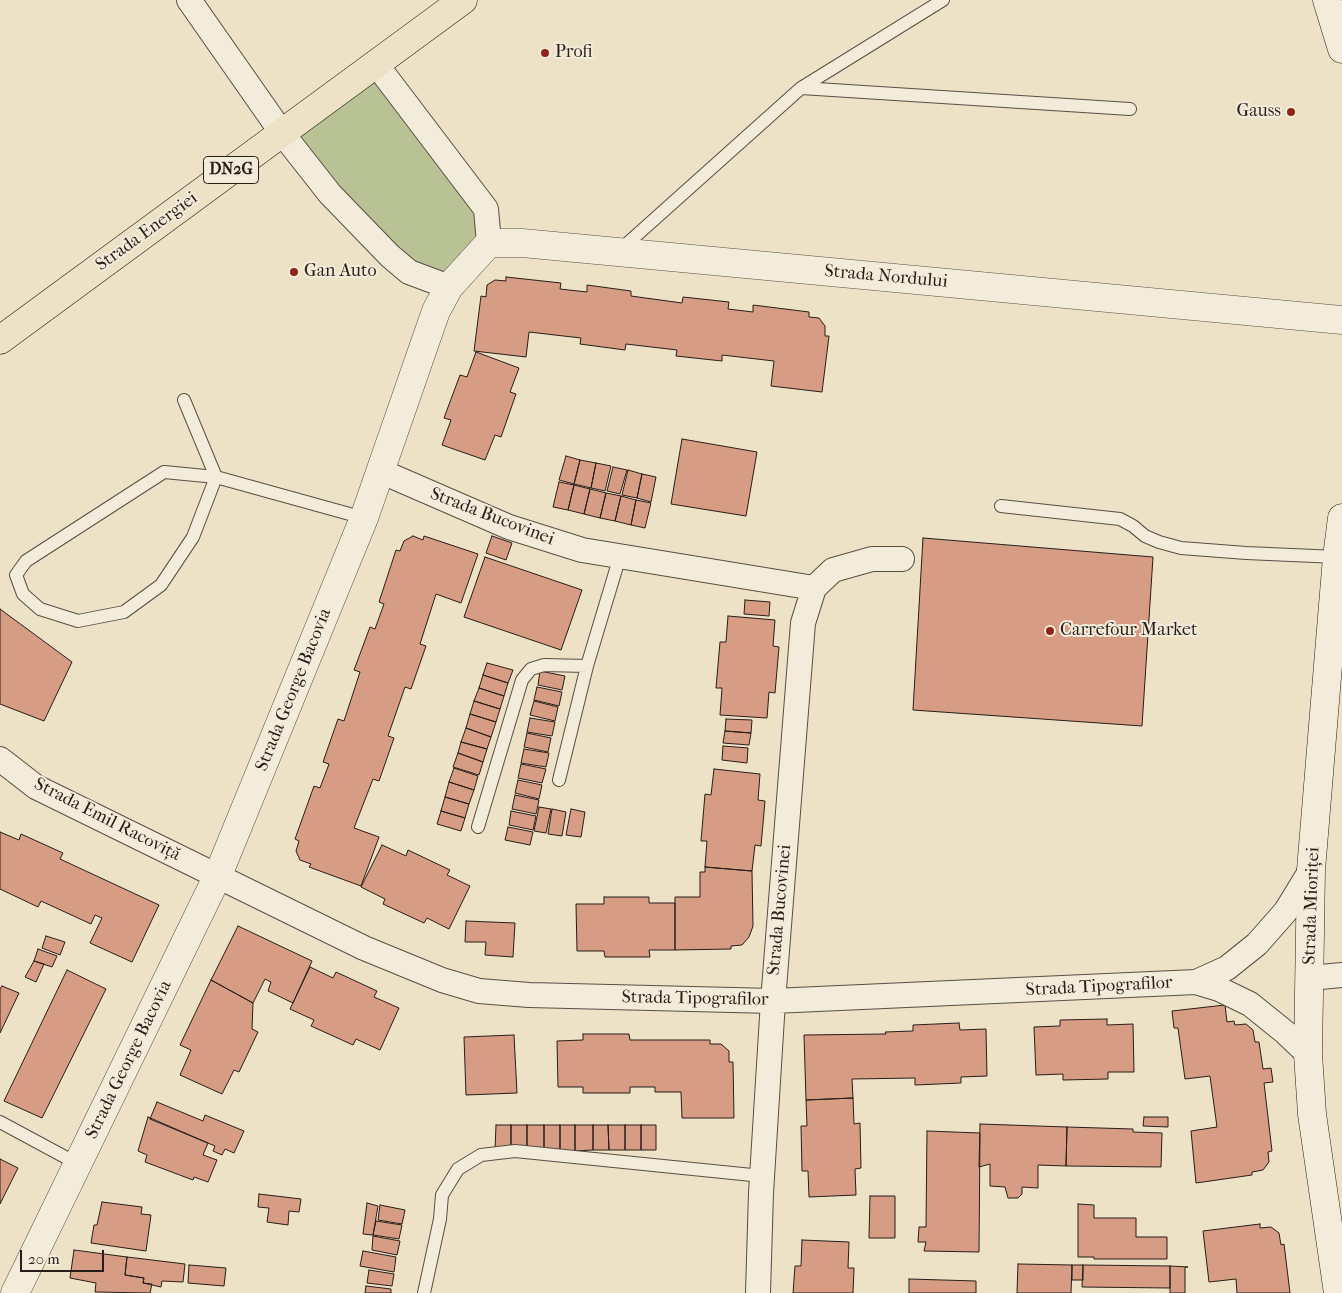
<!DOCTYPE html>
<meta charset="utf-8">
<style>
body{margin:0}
#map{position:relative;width:1342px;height:1293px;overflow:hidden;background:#ede1c6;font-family:"IM FELL French Canon",serif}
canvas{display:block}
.scale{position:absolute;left:20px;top:1250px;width:84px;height:22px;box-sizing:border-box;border:2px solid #281d18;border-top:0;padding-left:6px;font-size:15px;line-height:18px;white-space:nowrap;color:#281d18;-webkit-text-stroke:4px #f3ecda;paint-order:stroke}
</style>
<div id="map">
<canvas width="1342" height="1293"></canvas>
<div class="scale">20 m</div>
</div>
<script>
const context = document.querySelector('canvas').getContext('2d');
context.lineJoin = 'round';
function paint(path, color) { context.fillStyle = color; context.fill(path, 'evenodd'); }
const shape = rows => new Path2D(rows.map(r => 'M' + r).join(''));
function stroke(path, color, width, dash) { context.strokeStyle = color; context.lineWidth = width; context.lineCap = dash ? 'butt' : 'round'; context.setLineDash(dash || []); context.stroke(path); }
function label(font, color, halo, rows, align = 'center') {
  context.font = font + ' "IM FELL French Canon",serif'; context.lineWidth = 4; context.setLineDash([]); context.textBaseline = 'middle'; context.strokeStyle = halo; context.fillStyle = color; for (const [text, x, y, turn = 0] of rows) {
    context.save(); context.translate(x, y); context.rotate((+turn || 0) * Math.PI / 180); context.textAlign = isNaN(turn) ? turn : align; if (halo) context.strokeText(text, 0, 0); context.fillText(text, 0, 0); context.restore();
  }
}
const green = shape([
 [376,64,486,209,489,243,449,287,409,272,282,133]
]);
const building = shape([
 [506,277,561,283,560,289,587,292,587,285,631,291,631,296,682,303,683,297,729,302,728,309,753,312,753,305,809,312,809,317,819,318,825,326,825,336,829,336,822,392,771,386,774,361,722,355,722,361,676,356,677,350,626,344,625,350,580,344,581,338,529,332,526,357,474,351,481,296,486,297,487,285,495,280,506,281,506,277],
 [476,352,519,368,510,392,516,394,501,437,495,435,485,460,442,445,451,420,444,418,460,375,467,377,476,352],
 [682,439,757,452,746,516,671,504,682,439],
 [566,456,580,460,574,484,559,480,566,456],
 [580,460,596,463,591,488,574,484,580,460],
 [596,463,611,466,605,491,591,488,596,463],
 [613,467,627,470,620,494,607,491,613,467],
 [628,470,642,474,637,498,622,495,628,470],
 [642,474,656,477,651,502,637,498,642,474],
 [559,482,574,485,568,510,553,507,559,482],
 [574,485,590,489,584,514,568,510,574,485],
 [590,489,606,493,600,518,584,514,590,489],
 [606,493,621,496,615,521,600,518,606,493],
 [621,496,636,500,631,525,615,521,621,496],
 [636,500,651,503,645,528,631,525,636,500],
 [413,536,423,540,424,536,478,554,461,603,436,594,420,644,426,646,411,689,405,687,388,736,394,738,379,781,373,779,354,828,379,837,361,886,309,867,311,864,300,860,296,851,299,841,295,839,314,786,320,788,329,764,323,762,338,719,344,721,360,672,354,670,370,627,375,629,384,604,379,602,396,550,400,551,404,541,413,536],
 [492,536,512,543,506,560,486,553,492,536],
 [923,538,1153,557,1142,726,913,710,923,538],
 [485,557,582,590,561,650,464,617,485,557],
 [745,600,770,602,769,616,744,614,745,600],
 [0,609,72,662,44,721,0,704,0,609],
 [728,616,775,620,773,646,779,647,775,693,769,692,767,718,720,715,722,688,716,688,720,642,726,642,728,616],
 [487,663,513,670,508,683,483,675,487,663],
 [540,671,565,676,562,690,538,685,540,671],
 [483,675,508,683,504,696,479,688,483,675],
 [537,687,562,692,559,706,534,700,537,687],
 [479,688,504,696,500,709,474,701,479,688],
 [474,701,500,709,496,722,470,714,474,701],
 [534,701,558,707,555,721,530,715,534,701],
 [470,714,496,722,491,737,466,728,470,714],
 [530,718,555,722,552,736,527,732,530,718],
 [726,719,752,720,751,733,725,731,726,719],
 [466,728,491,737,487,749,461,742,466,728],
 [725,731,751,733,749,745,723,743,725,731],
 [527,733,551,738,548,752,524,747,527,733],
 [461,742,487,749,483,762,458,753,461,742],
 [723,746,748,748,747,763,722,760,723,746],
 [524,749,549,753,546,767,521,763,524,749],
 [458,753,483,762,479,775,453,767,458,753],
 [521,764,546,769,542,783,518,778,521,764],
 [454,768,478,776,474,790,449,782,454,768],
 [714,769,760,774,758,800,765,801,761,846,755,845,752,871,705,867,707,841,701,841,705,794,711,795,714,769],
 [518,780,542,785,539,799,515,793,518,780],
 [449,782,474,790,469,804,445,797,449,782],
 [515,795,539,800,536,814,512,809,515,795],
 [445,797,469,804,465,818,441,811,445,797],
 [539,807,551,809,546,833,534,831,539,807],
 [552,809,566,812,562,836,548,834,552,809],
 [571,809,585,812,581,837,566,835,571,809],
 [441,811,465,818,461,831,437,824,441,811],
 [511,811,536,816,533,830,509,825,511,811],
 [508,827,533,832,530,845,505,840,508,827],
 [0,832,19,840,21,834,63,853,60,859,159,905,132,962,90,943,102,918,95,915,91,924,41,901,38,907,0,889,0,832],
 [382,845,406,856,408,850,450,870,447,875,470,886,449,929,427,918,424,923,383,904,385,899,361,887,382,845],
 [705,867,752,871,753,926,749,937,742,945,731,946,731,949,675,950,675,897,700,897,700,872,705,872,705,867],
 [604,897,649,897,649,903,675,903,675,950,649,950,650,957,605,957,604,951,577,951,576,904,604,904,604,897],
 [466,921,515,923,513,957,485,955,486,942,465,942,466,921],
 [238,926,312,961,293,1003,268,991,271,982,265,979,253,1003,211,980,238,926],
 [46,936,65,942,60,955,42,948,46,936],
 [38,949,57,956,52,967,34,961,38,949],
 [34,961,44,964,36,982,25,977,34,961],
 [310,967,333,978,336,972,377,991,374,997,399,1008,380,1050,356,1039,353,1045,311,1026,314,1020,290,1009,310,967],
 [67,970,106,989,42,1118,4,1101,67,970],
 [211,980,253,1003,252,1029,258,1032,239,1072,234,1070,222,1094,180,1075,191,1050,180,1045,211,980],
 [2,986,19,993,0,1033,0,989,2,986],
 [1225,1005,1227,1022,1234,1021,1235,1025,1246,1024,1253,1030,1255,1042,1259,1042,1263,1069,1271,1068,1273,1082,1264,1083,1272,1151,1268,1152,1269,1162,1263,1170,1252,1172,1252,1175,1196,1183,1191,1131,1217,1127,1210,1076,1185,1079,1178,1028,1174,1028,1172,1011,1225,1005],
 [1107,1019,1107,1025,1133,1024,1134,1072,1108,1072,1108,1079,1063,1080,1063,1074,1036,1075,1034,1027,1060,1026,1060,1020,1107,1019],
 [959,1023,960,1030,986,1029,987,1076,961,1077,961,1083,915,1085,915,1078,852,1079,853,1098,806,1100,804,1035,886,1034,885,1032,913,1031,913,1025,959,1023],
 [583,1034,629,1034,630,1040,710,1040,710,1044,721,1044,729,1051,729,1062,733,1062,734,1118,682,1118,681,1092,655,1092,655,1087,630,1087,630,1093,583,1093,583,1087,558,1087,557,1041,583,1040,583,1034],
 [514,1035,517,1093,466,1095,464,1037,514,1035],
 [853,1098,854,1124,860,1123,861,1168,855,1169,856,1195,809,1197,808,1171,802,1171,801,1126,807,1126,806,1100,853,1098],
 [157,1102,203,1121,205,1115,244,1131,234,1153,225,1149,222,1155,213,1151,215,1146,150,1119,157,1102],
 [148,1117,208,1143,203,1155,217,1160,208,1182,194,1177,193,1180,145,1162,147,1155,138,1151,148,1117],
 [1144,1117,1168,1117,1168,1127,1143,1126,1144,1117],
 [980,1124,1067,1127,1066,1166,1038,1165,1038,1188,1022,1187,1022,1194,1018,1198,1008,1198,1005,1187,990,1186,990,1164,979,1167,980,1124],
 [496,1125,511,1125,511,1150,495,1150,496,1125],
 [511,1125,527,1125,527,1151,511,1150,511,1125],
 [527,1125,544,1125,544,1152,527,1151,527,1125],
 [544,1125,560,1125,560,1152,544,1152,544,1125],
 [560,1125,575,1125,575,1151,560,1152,560,1125],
 [575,1125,593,1125,593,1150,575,1151,575,1125],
 [593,1125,608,1125,609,1150,593,1150,593,1125],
 [608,1125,625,1125,625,1150,609,1150,608,1125],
 [625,1125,641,1125,641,1150,625,1150,625,1125],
 [641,1125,656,1125,656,1150,641,1150,641,1125],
 [1067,1127,1133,1129,1133,1132,1162,1133,1161,1167,1066,1166,1067,1127],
 [927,1131,980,1133,979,1252,924,1251,926,1242,918,1242,919,1227,926,1227,927,1131],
 [0,1159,18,1168,0,1204,0,1159],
 [259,1194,301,1199,299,1212,289,1211,288,1225,267,1222,269,1208,258,1207,259,1194],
 [870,1196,895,1196,895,1238,869,1238,870,1196],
 [102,1202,142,1207,141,1214,151,1215,146,1251,91,1243,94,1225,97,1225,102,1202],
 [367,1203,378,1206,373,1235,363,1234,367,1203],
 [1078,1204,1094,1205,1094,1218,1136,1218,1136,1237,1167,1237,1167,1259,1094,1259,1094,1257,1078,1257,1078,1204],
 [380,1205,405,1210,402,1224,378,1220,380,1205],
 [376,1221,402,1225,399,1239,373,1235,376,1221],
 [1260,1224,1260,1228,1271,1227,1279,1233,1281,1245,1284,1244,1290,1293,1237,1293,1236,1279,1209,1282,1203,1231,1260,1224],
 [373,1236,400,1241,397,1255,372,1250,373,1236],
 [802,1240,849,1242,848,1268,854,1268,853,1293,793,1293,795,1266,801,1266,802,1240],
 [74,1250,127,1257,125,1275,144,1278,143,1283,152,1284,150,1293,95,1292,96,1283,70,1278,74,1250],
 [363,1251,396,1257,394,1272,360,1266,363,1251],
 [127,1257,185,1264,183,1282,162,1281,161,1287,143,1283,144,1278,125,1275,127,1257],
 [1018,1264,1072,1265,1071,1293,1017,1293,1018,1264],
 [189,1265,226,1268,224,1286,188,1283,189,1265],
 [1072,1265,1083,1265,1083,1280,1072,1280,1072,1265],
 [1083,1265,1170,1266,1170,1288,1082,1287,1083,1265],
 [1170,1266,1188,1267,1185,1267,1185,1293,1170,1293,1170,1266],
 [369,1270,394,1274,392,1286,367,1283,369,1270],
 [909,1279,976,1281,976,1293,909,1293,909,1279],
 [366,1286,391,1289,391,1293,365,1293,366,1286]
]);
const service = shape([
 [801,88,943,0],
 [620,250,801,88,1130,109],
 [184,400,216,477,193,537,161,585,124,612,78,621,40,609,23,594,16,575,26,561,164,472,216,477,364,518],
 [1001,506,1120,519,1133,526,1145,536,1159,542,1181,548,1246,553,1337,557],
 [559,780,587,666,620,556],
 [478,827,522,680,531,669,544,665,587,666],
 [0,1122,78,1164],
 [424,1293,440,1219,442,1195,458,1169,481,1155,515,1151,762,1176]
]);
const minor = shape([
 [189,0,282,133,330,194,390,256,409,272,449,287],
 [376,64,486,209,489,243],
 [380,471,509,527,582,550,814,588],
 [0,759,36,787,364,948,442,980,479,991,529,995,773,1001,1196,982,1219,989,1250,1004,1286,1033,1308,1054],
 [1310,978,1342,975],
 [1196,982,1227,968,1257,944,1286,911,1311,870],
 [758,1293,761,1193,773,1001,803,623,814,588,833,570,872,559,902,559]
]);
const tertiary = shape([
 [15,1293,218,875,364,518,436,311,449,287,489,243,522,243,1342,320]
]);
const secondary = shape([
 [1327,0,1342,49],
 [1338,1293,1312,1114,1308,1054,1311,870,1337,557,1342,518]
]);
const primary = shape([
 [0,340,463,0]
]);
const markers = [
 [545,53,5,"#8f2418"],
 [1291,112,5,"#8f2418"],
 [294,272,5,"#8f2418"],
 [1050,631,5,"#8f2418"]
];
const shields = [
 [231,170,55]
];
const shieldNames = [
 ["DN2G",231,170]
];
const poiNames = [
 ["Profi",555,53],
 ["Gauss",1281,112,"right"],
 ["Gan Auto",304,272],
 ["Carrefour Market",1060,631]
];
const streetNames = [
 ["Strada Energiei",147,232,-36],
 ["Strada Nordului",886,277,5],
 ["Strada Bucovinei",492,517,21],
 ["Strada George Bacovia",294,690,-68],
 ["Strada Emil Racoviță",107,820,27],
 ["Strada Mioriței",1312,906,-88],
 ["Strada Bucovinei",780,910,-85],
 ["Strada Tipografilor",1099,987,-3],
 ["Strada Tipografilor",695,999,1],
 ["Strada George Bacovia",129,1060,-64]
];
paint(green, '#b9c294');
paint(building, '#d69c84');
stroke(building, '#281d18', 1);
stroke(service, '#594e44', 14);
stroke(minor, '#594e44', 26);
stroke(tertiary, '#594e44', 29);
stroke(secondary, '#281d18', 29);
stroke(primary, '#281d18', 29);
stroke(service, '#f3ecda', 12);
stroke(minor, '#f3ecda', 24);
stroke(tertiary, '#f3ecda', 28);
stroke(secondary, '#f3ecda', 28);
stroke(primary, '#ede1c6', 28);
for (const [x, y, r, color] of markers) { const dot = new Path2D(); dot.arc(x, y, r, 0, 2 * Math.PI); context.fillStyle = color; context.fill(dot); stroke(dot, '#f3ecda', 2); }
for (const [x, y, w] of shields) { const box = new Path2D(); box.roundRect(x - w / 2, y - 13.5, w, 27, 4); context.fillStyle = '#f3ecda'; context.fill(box); stroke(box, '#281d18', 1); }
label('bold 16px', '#281d18', null, shieldNames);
label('18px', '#281d18', '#f3ecda', poiNames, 'left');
label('18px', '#281d18', '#f3ecda', streetNames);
</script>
